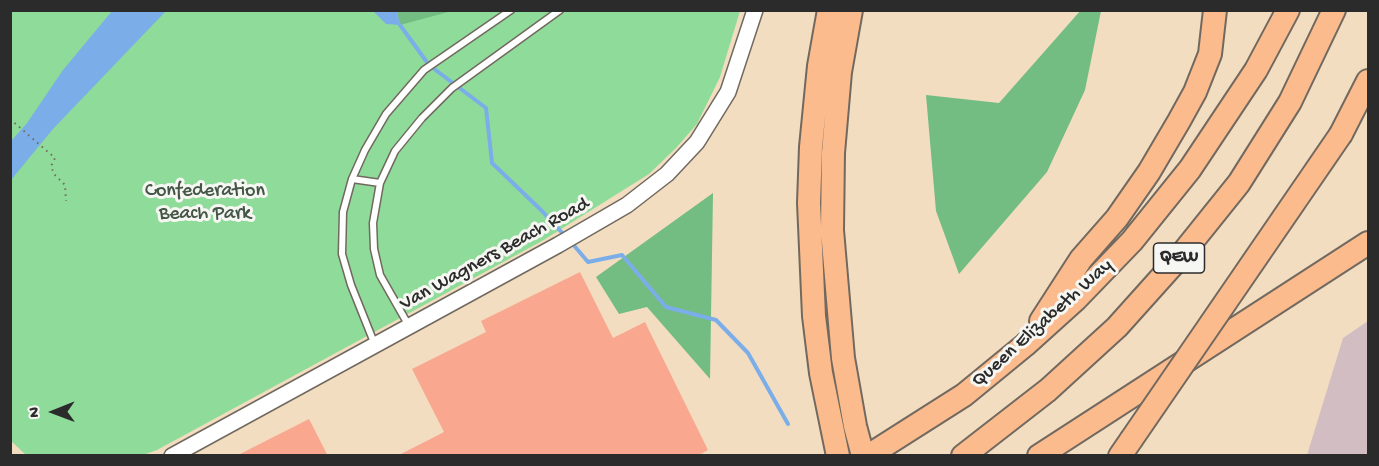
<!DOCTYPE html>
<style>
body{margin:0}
#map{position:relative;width:1379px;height:466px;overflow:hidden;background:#f2ddc0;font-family:"Gochi Hand",sans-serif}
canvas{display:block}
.frame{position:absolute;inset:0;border:12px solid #2b2b2b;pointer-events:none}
.north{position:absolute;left:24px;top:382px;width:60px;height:60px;-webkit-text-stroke:4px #f6f6f2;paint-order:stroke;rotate:269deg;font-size:16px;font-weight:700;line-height:24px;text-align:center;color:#2b2b2b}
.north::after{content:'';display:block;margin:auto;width:21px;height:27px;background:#2b2b2b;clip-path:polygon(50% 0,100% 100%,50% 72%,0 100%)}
</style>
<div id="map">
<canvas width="1379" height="466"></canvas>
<div class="frame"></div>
<div class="north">N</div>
</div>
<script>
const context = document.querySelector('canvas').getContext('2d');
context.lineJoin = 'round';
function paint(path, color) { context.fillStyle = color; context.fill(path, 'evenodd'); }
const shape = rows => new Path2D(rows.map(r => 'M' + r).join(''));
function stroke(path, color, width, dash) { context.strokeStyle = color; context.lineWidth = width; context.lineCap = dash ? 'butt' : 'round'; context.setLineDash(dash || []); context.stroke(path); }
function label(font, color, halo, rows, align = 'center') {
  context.font = font + ' "Gochi Hand",sans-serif'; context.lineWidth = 6; context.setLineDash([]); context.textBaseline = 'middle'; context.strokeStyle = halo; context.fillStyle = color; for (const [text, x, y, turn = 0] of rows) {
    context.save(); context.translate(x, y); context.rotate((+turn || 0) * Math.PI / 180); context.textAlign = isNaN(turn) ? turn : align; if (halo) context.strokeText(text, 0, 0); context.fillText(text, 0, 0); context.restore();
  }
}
const industrial = shape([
 [1368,321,1368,455,1307,455,1343,338]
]);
const green = shape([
 [10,11,740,11,720,77,697,124,676,148,649,174,542,241,157,450,140,456,26,455,11,441]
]);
const forest = shape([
 [1081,10,1101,11,1085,90,1047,172,959,274,936,211,926,95,999,103],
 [397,11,452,11,400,25],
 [713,193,710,379,647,307,619,314,596,277]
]);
const water = shape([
 [112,11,166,11,53,129,11,180,11,141,27,123,63,70],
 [373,11,397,11,400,25,386,24]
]);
const stream = shape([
 [400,25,429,65,486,108,492,163,541,210,566,237],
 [571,242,588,262,622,255,666,307,716,320,748,353,788,424]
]);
const building = shape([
 [580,272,613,338,645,322,708,450,697,456,397,456,444,432,412,369,486,332,481,321],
 [309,419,328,456,236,456]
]);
const path = shape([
 [10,119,55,158,51,166,54,174,65,185,66,201]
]);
const service = shape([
 [352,179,380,183],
 [409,326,380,275,374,249,373,223,380,183,395,151,422,118,452,88,560,10],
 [375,345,351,285,342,254,343,212,352,179,365,150,386,114,424,70,511,10]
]);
const tertiary = shape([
 [172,456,558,245,627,205,667,174,697,142,728,92,755,10]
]);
const motorway = shape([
 [829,10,819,66,811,147,809,203,814,316,821,373,838,456],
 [851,10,840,72,833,153,832,230,843,358,855,426,863,456],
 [1341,134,1368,81],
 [1041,321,1081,259,1117,218,1149,172,1179,121,1195,92,1210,54,1215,10],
 [868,456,964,395,1025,345,1076,299,1132,241,1190,169,1256,70,1288,10],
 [963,456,1048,390,1117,327,1178,259,1239,183,1290,102,1334,10],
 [1039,456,1368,243],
 [1120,456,1131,440]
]);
const motorwayBridge = shape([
 [1131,440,1341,134]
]);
const shields = [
 [1179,258,51]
];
const shieldNames = [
 ["QEW",1179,258]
];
const parkNames = [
 ["Confederation",205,192],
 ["Beach Park",205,215]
];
const streetNames = [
 ["Van Wagners Beach Road",495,255,-29],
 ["Queen Elizabeth Way",1043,324,-42]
];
paint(industrial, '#d2bec2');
paint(green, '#8fdc9a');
paint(forest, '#73bc82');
paint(water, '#7baee8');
stroke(stream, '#7baee8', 4);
paint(building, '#f9a88f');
stroke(service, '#71695f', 9);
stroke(tertiary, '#71695f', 18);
stroke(motorway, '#71695f', 26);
stroke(path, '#71695f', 2, [1.5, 4.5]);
stroke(service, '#fff', 6);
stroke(tertiary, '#fff', 15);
stroke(motorway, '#fbbb8d', 22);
stroke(motorwayBridge, '#71695f', 26, []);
stroke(motorwayBridge, '#fbbb8d', 22);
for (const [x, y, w] of shields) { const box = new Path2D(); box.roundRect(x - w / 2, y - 15, w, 30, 4.5); context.fillStyle = '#f6f6f2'; context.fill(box); stroke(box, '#2b2b2b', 1.5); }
label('bold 18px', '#2b2b2b', null, shieldNames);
label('20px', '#445747', '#f6f6f2', parkNames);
label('20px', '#2b2b2b', '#f6f6f2', streetNames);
</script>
